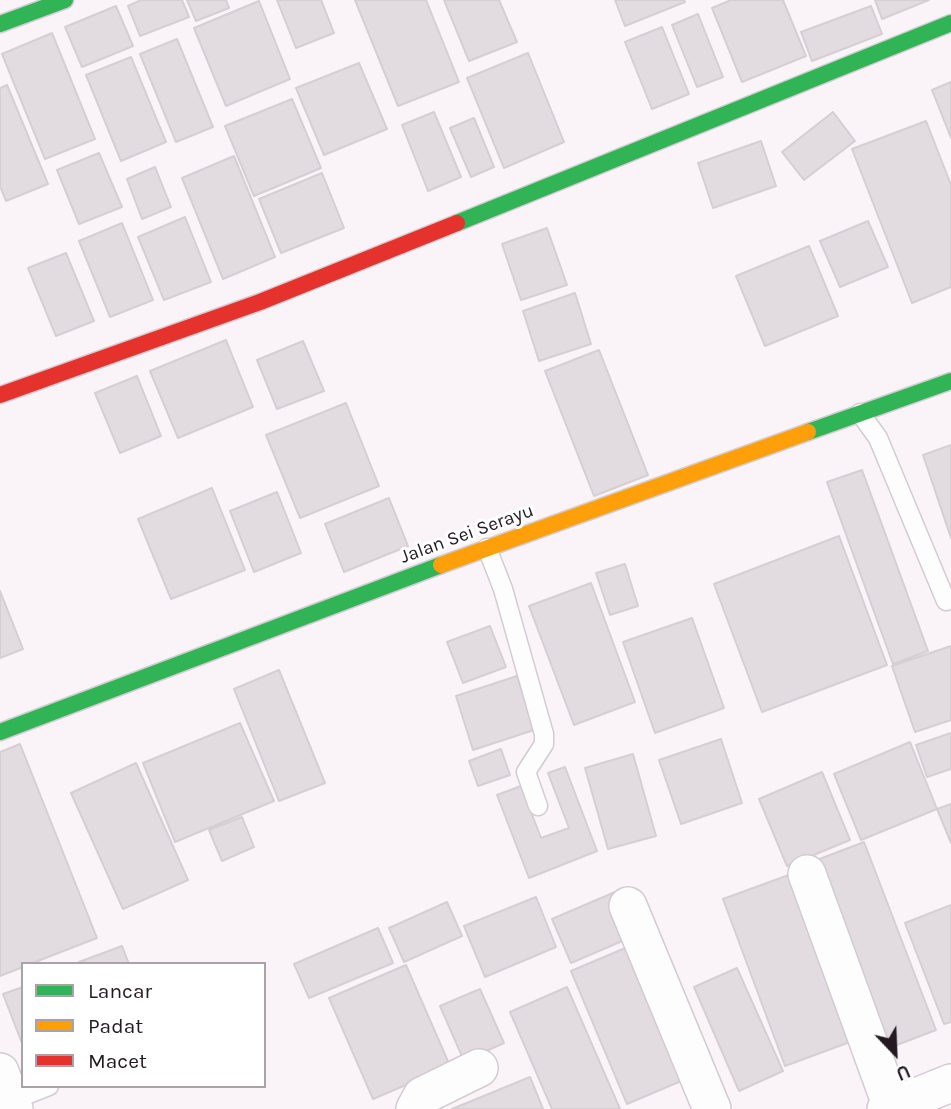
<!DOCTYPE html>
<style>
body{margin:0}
#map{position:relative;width:951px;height:1109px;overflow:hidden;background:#faf4f9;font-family:Karla,sans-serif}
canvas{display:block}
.legend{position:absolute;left:21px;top:962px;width:245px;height:126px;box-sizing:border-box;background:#fff;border:2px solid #a7a3a6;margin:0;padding:9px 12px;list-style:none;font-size:21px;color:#221a20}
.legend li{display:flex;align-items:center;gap:14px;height:35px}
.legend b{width:35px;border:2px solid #a7a3a6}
.north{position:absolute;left:860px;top:1018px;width:70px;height:70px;-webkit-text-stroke:5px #fff;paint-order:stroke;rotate:157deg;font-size:19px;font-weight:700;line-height:28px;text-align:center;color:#221a20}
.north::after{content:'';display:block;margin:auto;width:24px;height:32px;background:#221a20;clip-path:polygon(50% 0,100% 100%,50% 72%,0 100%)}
</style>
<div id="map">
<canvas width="951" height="1109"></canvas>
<ul class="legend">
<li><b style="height:9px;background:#30b455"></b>Lancar</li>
<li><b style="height:9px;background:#ff9f0a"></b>Padat</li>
<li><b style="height:9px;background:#e5322d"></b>Macet</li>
</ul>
<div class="north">U</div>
</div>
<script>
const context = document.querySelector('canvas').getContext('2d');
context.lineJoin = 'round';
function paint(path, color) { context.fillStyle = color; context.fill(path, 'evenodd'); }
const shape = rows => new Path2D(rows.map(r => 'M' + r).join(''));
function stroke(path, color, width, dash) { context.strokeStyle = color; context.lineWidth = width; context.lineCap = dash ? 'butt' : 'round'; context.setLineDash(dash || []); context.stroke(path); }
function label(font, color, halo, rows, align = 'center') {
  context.font = font + ' Karla,sans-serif'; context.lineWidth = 6; context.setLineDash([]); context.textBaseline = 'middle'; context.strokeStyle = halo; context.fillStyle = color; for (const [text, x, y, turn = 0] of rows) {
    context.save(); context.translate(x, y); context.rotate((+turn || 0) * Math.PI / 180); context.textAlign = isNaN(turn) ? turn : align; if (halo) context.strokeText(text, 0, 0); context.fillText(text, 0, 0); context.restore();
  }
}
const building = shape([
 [141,0,182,0,189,17,140,36,128,6,141,0],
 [187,0,226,0,229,8,196,21,187,0],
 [277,0,321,0,334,33,296,48,277,0],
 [355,0,426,0,459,82,398,106,355,0],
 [444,0,499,0,517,42,469,61,444,0],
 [615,0,684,0,685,2,625,26,615,0],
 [731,0,783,0,806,56,742,82,712,8,731,0],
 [875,0,929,0,882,19,875,0],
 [259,1,290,79,226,106,194,28,259,1],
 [116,6,133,46,82,67,65,27,116,6],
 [871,6,882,34,812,61,801,32,871,6],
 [698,14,723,77,697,87,672,25,698,14],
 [662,27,689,94,652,109,625,42,662,27],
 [52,33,95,139,45,159,2,54,52,33],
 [177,39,213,127,176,142,140,54,177,39],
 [528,53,564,142,504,168,467,78,528,53],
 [131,57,166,142,121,161,86,75,131,57],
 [359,63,387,129,324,155,296,88,359,63],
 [951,82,951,138,932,90,951,82],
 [7,85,48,184,6,201,0,186,0,88,7,85],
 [292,99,321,168,254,196,225,126,292,99],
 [434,112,461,177,428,191,402,125,434,112],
 [833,112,855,141,804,180,782,152,833,112],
 [474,118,494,167,471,177,450,128,474,118],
 [926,121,951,185,951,287,912,303,852,149,926,121],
 [761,141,776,186,713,208,698,163,761,141],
 [99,153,122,207,79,224,57,170,99,153],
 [234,156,275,257,223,279,182,178,234,156],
 [155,167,171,207,142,219,127,179,155,167],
 [322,173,344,228,281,253,259,199,322,173],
 [185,217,211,282,164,300,138,237,185,217],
 [868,221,888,267,840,287,820,241,868,221],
 [122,223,153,300,110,317,79,241,122,223],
 [547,228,567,285,521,300,502,244,547,228],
 [809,246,838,316,765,346,736,276,809,246],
 [66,253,94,321,56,336,28,268,66,253],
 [575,293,591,344,539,361,523,311,575,293],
 [226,340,253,407,178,438,150,371,226,340],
 [303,341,324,391,277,409,257,360,303,341],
 [599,350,648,475,594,496,545,371,599,350],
 [137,376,161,436,120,453,95,393,137,376],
 [346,403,379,486,300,518,266,435,346,403],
 [951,445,951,538,923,455,951,445],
 [862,470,928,651,893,664,827,482,862,470],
 [212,488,245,570,171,599,138,519,212,488],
 [277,492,301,553,254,572,230,511,277,492],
 [389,498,408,546,344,572,325,524,389,498],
 [839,536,887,665,762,712,714,584,839,536],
 [625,564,638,606,610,615,596,573,625,564],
 [591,583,635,702,574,725,529,606,591,583],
 [0,591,23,649,0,658,0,591],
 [692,618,724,708,655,733,623,642,692,618],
 [490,626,506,667,463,683,447,642,490,626],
 [951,646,951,720,915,732,892,666,951,646],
 [279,670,325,783,279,801,234,689,279,670],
 [517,676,534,730,473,750,456,696,517,676],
 [240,723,274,801,175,842,143,763,240,723],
 [951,733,951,769,927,777,916,745,951,733],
 [721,739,742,803,681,824,659,760,721,739],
 [910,742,937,809,861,840,834,774,910,742],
 [20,744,97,938,30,964,23,964,23,967,0,976,0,752,20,744],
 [501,749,510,775,478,786,469,761,501,749],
 [633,754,656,836,608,849,585,768,633,754],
 [136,763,188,880,123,909,71,793,136,763],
 [565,767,597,851,529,878,497,795,521,786,541,838,569,828,548,773,565,767],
 [822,772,850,840,787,866,759,799,822,772],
 [951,804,951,843,937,809,951,804],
 [242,817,254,847,222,861,209,830,242,817],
 [864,842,936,1030,881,1051,809,863,864,842],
 [797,872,858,1039,785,1066,723,899,797,872],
 [615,892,634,936,571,963,552,919,615,892],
 [536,897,556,947,485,977,464,926,536,897],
 [447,902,462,936,404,962,389,928,447,902],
 [951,905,951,1022,944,1024,905,923,951,905],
 [378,928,393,963,309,998,294,964,378,928],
 [637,943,693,1076,627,1104,571,971,637,943],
 [122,946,129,964,80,964,79,962,122,946],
 [406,965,450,1066,373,1099,329,998,406,965],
 [737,968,783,1071,739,1091,694,987,737,968],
 [23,987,23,1046,3,994,23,987],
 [567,987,620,1109,552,1109,510,1012,567,987],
 [480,989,504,1043,464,1061,440,1006,480,989],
 [530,1077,543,1109,452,1109,530,1077]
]);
const lane = shape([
 [860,413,878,438,946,601],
 [487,548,503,589,544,734,544,744,526,772,538,806],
 [11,1101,49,1086]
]);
const street = shape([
 [807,874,892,1107],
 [628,906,712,1109],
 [0,1072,14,1109],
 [415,1109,422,1096,479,1068],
 [886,1109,951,1083]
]);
const fast = shape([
 [0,24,65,0],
 [457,223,951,23],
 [808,432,951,381],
 [0,732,441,565]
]);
const slow = shape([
 [441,565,808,432]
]);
const jam = shape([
 [0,395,260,302,457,223]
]);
const streetNames = [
 ["Jalan Sei Serayu",467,534,-20]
];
paint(building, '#e2dbe0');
stroke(building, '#d5cfd4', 2);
stroke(lane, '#d2ccd1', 21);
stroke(street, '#d2ccd1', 40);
stroke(fast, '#d2ccd1', 19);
stroke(slow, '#d2ccd1', 19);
stroke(jam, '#d2ccd1', 19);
stroke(lane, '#fefdfe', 18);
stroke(street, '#fefdfe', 37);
stroke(fast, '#30b455', 16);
stroke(slow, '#ff9f0a', 16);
stroke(jam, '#e5322d', 16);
label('19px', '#221a20', '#fff', streetNames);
</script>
